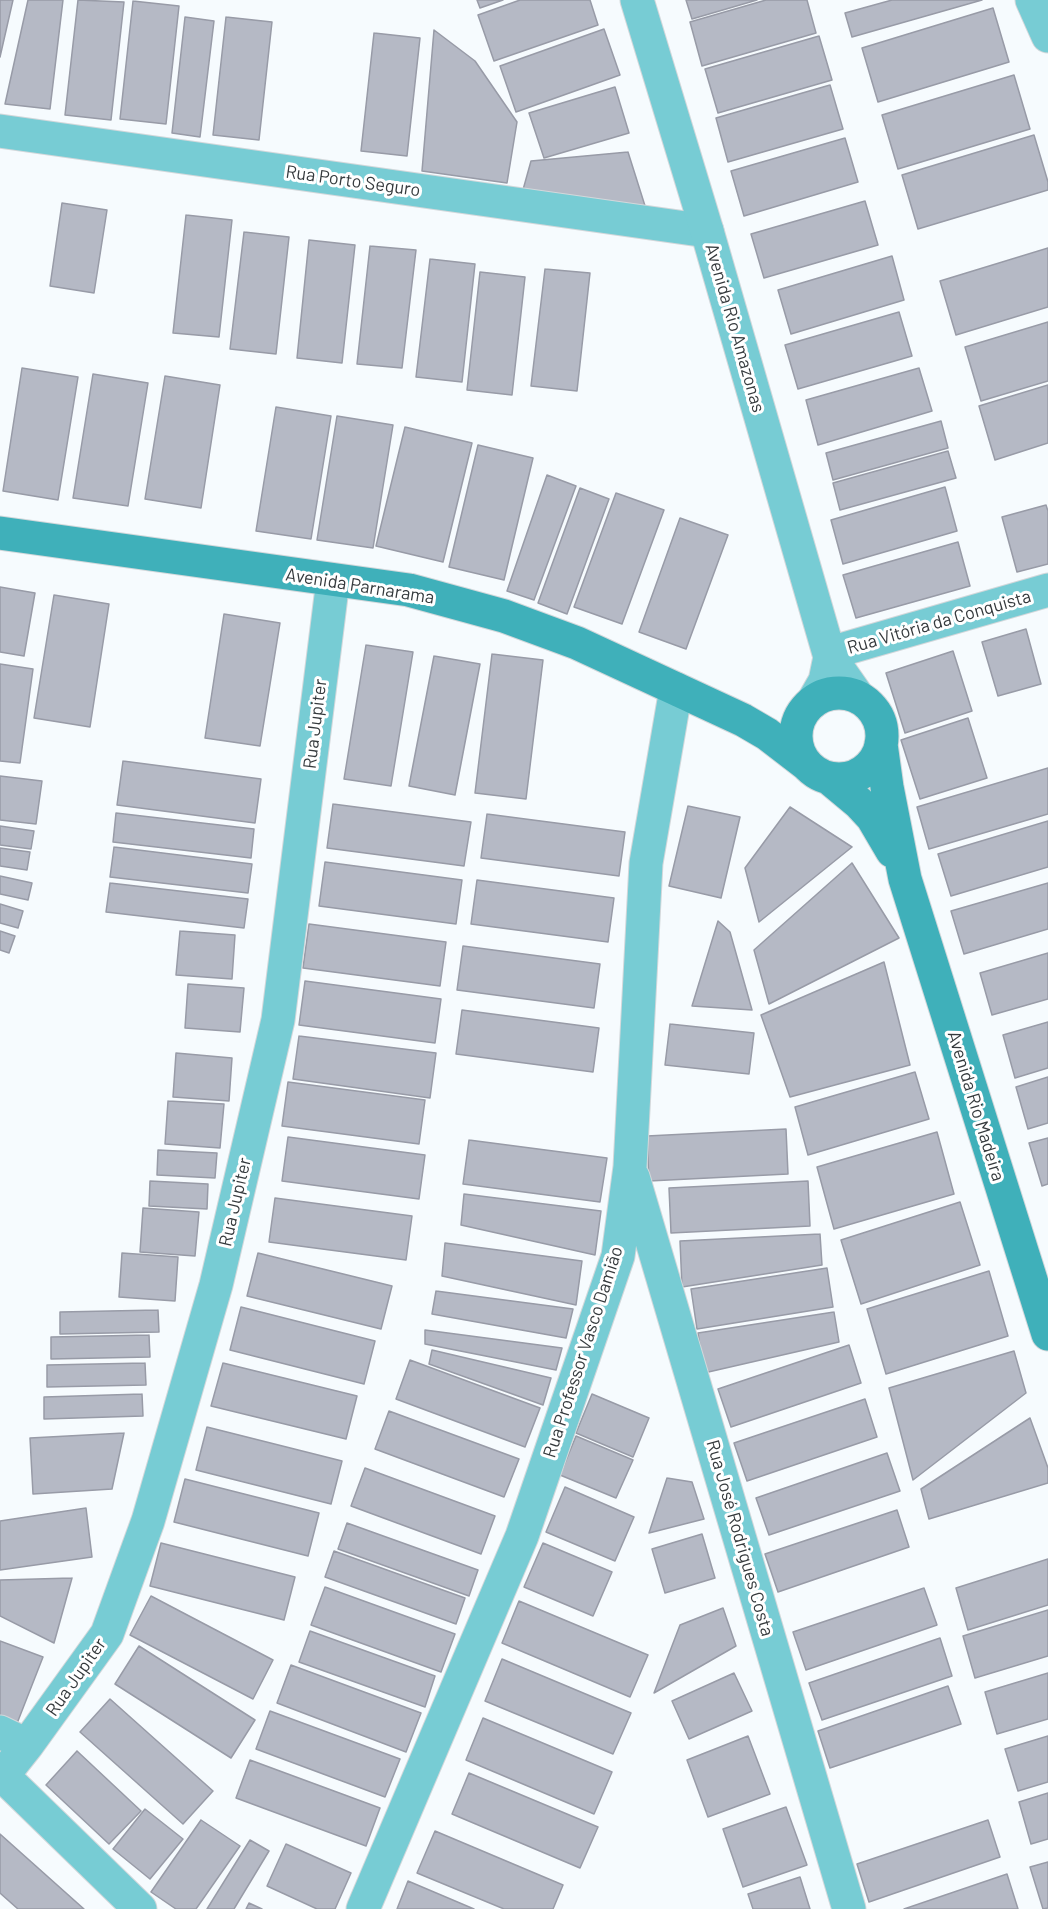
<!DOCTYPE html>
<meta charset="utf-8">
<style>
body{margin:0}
canvas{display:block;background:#f6fbfe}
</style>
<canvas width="1048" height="1909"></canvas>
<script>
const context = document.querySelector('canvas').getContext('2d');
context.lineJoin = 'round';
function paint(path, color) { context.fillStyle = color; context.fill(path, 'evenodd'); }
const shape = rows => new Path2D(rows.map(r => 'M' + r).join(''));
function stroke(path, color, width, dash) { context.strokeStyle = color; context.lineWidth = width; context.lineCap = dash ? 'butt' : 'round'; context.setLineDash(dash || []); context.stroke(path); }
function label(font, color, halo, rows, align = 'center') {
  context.font = font + ' Barlow,sans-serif'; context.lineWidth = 6; context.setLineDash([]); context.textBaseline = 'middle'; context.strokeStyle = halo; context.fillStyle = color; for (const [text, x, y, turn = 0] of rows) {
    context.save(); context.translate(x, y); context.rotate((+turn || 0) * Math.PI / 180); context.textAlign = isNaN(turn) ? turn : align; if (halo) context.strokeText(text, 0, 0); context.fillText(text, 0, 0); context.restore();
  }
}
const building = shape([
 [0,0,13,0,0,57,0,0],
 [28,0,63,0,50,109,5,104,28,0],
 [78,0,124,2,111,120,65,115,78,0],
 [477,0,503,0,480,8,477,0],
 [520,0,590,0,598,25,494,61,478,15,520,0],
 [686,0,757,0,692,19,686,0],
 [766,0,807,0,816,33,702,66,690,22,766,0],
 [892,0,982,0,852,37,845,13,892,0],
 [133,1,179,6,166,124,120,119,133,1],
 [993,8,1009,62,878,102,862,48,993,8],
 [185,17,214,21,200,137,172,133,185,17],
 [226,17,272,22,259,140,213,135,226,17],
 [604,29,620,75,516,112,500,66,604,29],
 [434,30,475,61,517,122,507,183,422,171,434,30],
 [374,33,420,38,407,156,361,151,374,33],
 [819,36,832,80,718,113,705,69,819,36],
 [1014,75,1030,129,898,169,882,115,1014,75],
 [830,85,843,129,728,162,716,118,830,85],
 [615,87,629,133,544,158,529,113,615,87],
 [1034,135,1048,182,1048,190,918,229,902,175,1034,135],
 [845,138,858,182,744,216,731,171,845,138],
 [628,152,646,209,521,197,531,161,628,152],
 [865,201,878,245,764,278,751,234,865,201],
 [62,203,107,210,94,293,50,286,62,203],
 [186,215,232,220,219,337,173,333,186,215],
 [244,232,289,237,276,354,230,349,244,232],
 [309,240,355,245,342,363,297,358,309,240],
 [370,246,416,250,402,368,357,364,370,246],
 [1048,248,1048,307,956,335,940,281,1048,248],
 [892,256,904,300,791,334,778,290,892,256],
 [430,259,475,264,462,382,416,377,430,259],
 [545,269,590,273,577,391,531,386,545,269],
 [480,272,525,277,512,395,467,390,480,272],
 [899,312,912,356,798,389,785,345,899,312],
 [1048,322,1048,381,981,401,965,347,1048,322],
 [22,368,78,377,58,500,3,491,22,368],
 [919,368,932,411,818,445,806,400,919,368],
 [93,374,148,383,128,506,73,498,93,374],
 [165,376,220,385,201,508,145,499,165,376],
 [1048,385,1048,443,995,460,979,406,1048,385],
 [276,407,331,416,311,539,256,531,276,407],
 [337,416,393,425,373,548,317,540,337,416],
 [941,421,948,448,833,480,826,453,941,421],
 [405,427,472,443,443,562,376,546,405,427],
 [478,445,533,458,504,580,449,567,478,445],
 [948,451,956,478,840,510,833,483,948,451],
 [547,475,576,486,534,600,507,591,547,475],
 [945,487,957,531,843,564,831,520,945,487],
 [580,488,609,499,567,614,538,603,580,488],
 [616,493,664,510,622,624,574,607,616,493],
 [1046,505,1048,511,1048,564,1017,572,1002,517,1046,505],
 [680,518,728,535,686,649,639,632,680,518],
 [958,542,970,586,856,618,843,575,958,542],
 [0,587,35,593,24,656,0,652,0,587],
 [54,595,109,604,90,727,34,718,54,595],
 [224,614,280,623,260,746,205,738,224,614],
 [1026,629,1041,684,998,696,982,642,1026,629],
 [366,645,413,652,391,786,344,779,366,645],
 [953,651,972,711,905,733,886,673,953,651],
 [492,654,543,660,526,799,475,793,492,654],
 [434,656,480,664,455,795,409,786,434,656],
 [0,664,33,669,20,763,0,761,0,664],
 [968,718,987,778,920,799,901,740,968,718],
 [123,761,261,779,255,823,117,805,123,761],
 [1048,768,1048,814,929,849,917,807,1048,768],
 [0,776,42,781,36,824,0,820,0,776],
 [333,804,471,822,464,866,327,848,333,804],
 [688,806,740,817,721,898,669,886,688,806],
 [790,807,852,847,759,922,745,868,790,807],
 [116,813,254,829,251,858,113,842,116,813],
 [487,814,625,832,619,876,481,858,487,814],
 [1048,821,1048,867,951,896,938,854,1048,821],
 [0,826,34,831,31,849,0,845,0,826],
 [114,847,252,864,248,893,110,877,114,847],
 [0,848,30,852,27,870,0,866,0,848],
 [325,862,462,880,456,924,319,906,325,862],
 [852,863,899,938,769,1004,754,950,852,863],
 [0,876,32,883,28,900,0,894,0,876],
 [477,880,614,898,608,942,471,924,477,880],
 [110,883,248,899,244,928,106,912,110,883],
 [1048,883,1048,929,964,954,951,911,1048,883],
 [0,904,23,911,18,928,0,923,0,904],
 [718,921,730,932,752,1010,692,1006,718,921],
 [309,924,446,942,440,986,303,968,309,924],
 [0,931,15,936,9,953,0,950,0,931],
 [180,931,235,935,232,979,176,975,180,931],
 [463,946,600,964,594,1008,457,990,463,946],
 [1048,953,1048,999,992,1015,980,973,1048,953],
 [884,962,910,1065,790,1097,761,1015,884,962],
 [305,981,441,999,435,1043,299,1025,305,981],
 [188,984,244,988,240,1032,185,1028,188,984],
 [462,1010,599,1028,593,1072,456,1054,462,1010],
 [1048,1022,1048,1068,1015,1078,1003,1035,1048,1022],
 [670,1024,754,1033,749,1074,665,1065,670,1024],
 [299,1036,436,1053,430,1098,293,1079,299,1036],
 [176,1053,232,1058,229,1101,173,1097,176,1053],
 [915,1072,929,1119,808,1155,795,1107,915,1072],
 [1048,1077,1048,1123,1028,1129,1016,1087,1048,1077],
 [288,1082,425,1100,419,1144,282,1126,288,1082],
 [168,1101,224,1104,220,1148,165,1144,168,1101],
 [786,1129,788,1174,649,1181,647,1136,786,1129],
 [937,1132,954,1194,834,1229,817,1167,937,1132],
 [288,1137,425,1155,419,1199,282,1181,288,1137],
 [1048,1138,1048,1184,1042,1186,1029,1143,1048,1138],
 [469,1140,607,1158,600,1202,463,1184,469,1140],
 [158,1150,217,1153,215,1178,157,1175,158,1150],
 [150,1181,208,1184,207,1209,149,1206,150,1181],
 [808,1181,810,1226,671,1233,669,1188,808,1181],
 [464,1194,601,1211,595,1255,461,1225,464,1194],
 [275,1198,412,1216,406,1260,269,1242,275,1198],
 [960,1202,980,1265,861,1304,841,1240,960,1202],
 [143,1208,199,1212,195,1256,140,1252,143,1208],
 [820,1234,822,1265,682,1287,680,1241,820,1234],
 [445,1243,582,1261,576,1305,442,1276,445,1243],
 [122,1253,178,1257,175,1301,119,1297,122,1253],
 [258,1253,392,1286,381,1329,247,1296,258,1253],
 [827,1268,833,1307,697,1329,691,1289,827,1268],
 [989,1271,1008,1336,886,1374,867,1309,989,1271],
 [436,1291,573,1309,566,1338,432,1314,436,1291],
 [241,1307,375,1341,364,1384,230,1350,241,1307],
 [158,1310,159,1332,60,1334,60,1312,158,1310],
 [834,1312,839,1342,704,1373,698,1333,834,1312],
 [425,1330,562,1348,556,1370,425,1344,425,1330],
 [149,1335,150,1357,51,1359,51,1337,149,1335],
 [849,1345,861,1383,731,1427,718,1389,849,1345],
 [432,1350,551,1378,543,1405,429,1364,432,1350],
 [1014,1351,1026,1393,913,1480,889,1388,1014,1351],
 [410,1360,540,1408,525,1447,396,1399,410,1360],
 [145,1363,146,1385,47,1387,47,1365,145,1363],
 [223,1363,357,1396,346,1439,211,1406,223,1363],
 [142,1394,143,1416,44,1419,44,1397,142,1394],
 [592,1394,649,1418,633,1457,576,1433,592,1394],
 [865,1399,877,1437,747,1481,734,1443,865,1399],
 [389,1411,519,1459,504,1497,375,1449,389,1411],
 [1030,1418,1048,1468,1048,1483,929,1519,921,1489,1030,1418],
 [207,1427,342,1461,331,1504,196,1470,207,1427],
 [124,1433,112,1489,33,1494,30,1438,124,1433],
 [576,1436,633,1460,616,1498,560,1475,576,1436],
 [887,1453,900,1491,769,1535,756,1498,887,1453],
 [365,1468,495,1516,481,1554,351,1506,365,1468],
 [667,1478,692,1482,704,1519,649,1533,667,1478],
 [185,1479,319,1513,308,1556,174,1522,185,1479],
 [565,1487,634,1517,615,1561,546,1532,565,1487],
 [86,1508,92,1557,0,1570,0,1521,86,1508],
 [897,1510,909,1547,778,1592,765,1554,897,1510],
 [347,1523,478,1570,469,1596,338,1549,347,1523],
 [702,1534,715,1578,665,1593,652,1549,702,1534],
 [161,1543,295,1577,284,1620,150,1586,161,1543],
 [543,1543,612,1572,593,1616,524,1587,543,1543],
 [334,1551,465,1598,456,1624,325,1577,334,1551],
 [1048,1559,1048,1605,968,1630,956,1588,1048,1559],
 [72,1578,54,1643,0,1616,0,1580,72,1578],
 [325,1587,455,1634,441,1672,311,1625,325,1587],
 [924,1588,937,1625,806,1670,793,1632,924,1588],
 [151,1596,273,1660,253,1699,130,1635,151,1596],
 [519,1601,648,1655,630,1697,502,1643,519,1601],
 [723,1608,736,1646,654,1693,680,1625,723,1608],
 [1048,1610,1048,1656,975,1678,963,1636,1048,1610],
 [310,1631,435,1676,425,1707,299,1662,310,1631],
 [940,1638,952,1676,822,1720,809,1683,940,1638],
 [0,1641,43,1657,16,1726,0,1720,0,1641],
 [139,1646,255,1720,231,1758,115,1684,139,1646],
 [502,1659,631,1713,613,1754,485,1701,502,1659],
 [291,1665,421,1713,406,1752,277,1703,291,1665],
 [734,1673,752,1711,689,1739,672,1701,734,1673],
 [1048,1673,1048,1719,997,1734,985,1692,1048,1673],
 [948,1686,961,1724,830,1768,818,1731,948,1686],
 [110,1699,213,1791,183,1824,80,1732,110,1699],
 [270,1711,400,1759,385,1797,256,1749,270,1711],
 [483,1718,612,1772,594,1814,466,1760,483,1718],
 [748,1736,770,1794,708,1817,687,1760,748,1736],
 [1048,1736,1048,1782,1018,1791,1005,1749,1048,1736],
 [77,1751,141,1811,109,1844,46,1785,77,1751],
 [250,1760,380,1808,366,1846,236,1798,250,1760],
 [469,1773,598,1827,580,1868,452,1814,469,1773],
 [1048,1793,1048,1839,1031,1844,1019,1802,1048,1793],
 [786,1807,807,1865,743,1887,723,1829,786,1807],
 [145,1809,183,1839,150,1879,113,1849,145,1809],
 [201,1820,240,1846,196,1909,176,1909,151,1892,201,1820],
 [988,1820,1000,1857,869,1902,857,1864,988,1820],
 [435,1831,563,1885,553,1909,504,1909,417,1873,435,1831],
 [0,1834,84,1909,18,1909,0,1893,0,1834],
 [250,1840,269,1851,234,1909,207,1909,250,1840],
 [286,1844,351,1873,335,1909,317,1909,267,1886,286,1844],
 [1048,1862,1048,1908,1043,1909,1030,1867,1048,1862],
 [1007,1874,1018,1909,904,1909,1007,1874],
 [800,1877,810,1909,753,1909,748,1894,800,1877],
 [408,1881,474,1909,397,1909,408,1881],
 [249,1903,262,1909,246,1909,249,1903]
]);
const minor = shape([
 [1032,0,1048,36],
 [0,131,707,231],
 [830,653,1048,590],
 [633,1177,849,1909],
 [0,1732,27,1745],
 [2,1775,140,1909],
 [0,1779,27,1745,107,1634,148,1521,216,1285,278,1020,333,580],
 [363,1909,522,1536,618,1256,630,1167,646,863,676,689]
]);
const tertiary = shape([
 [637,0,707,231,830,657,858,697],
 [813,702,825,681,830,657]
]);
const secondary = shape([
 [0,533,409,590,504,616,577,643,743,720,767,734,806,764],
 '796 736a43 43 0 1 1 86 0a43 43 0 1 1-86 0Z',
 [881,744,887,787,905,879,1048,1334],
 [829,778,859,803,872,817,892,851]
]);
const streetNames = [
 ["Rua Porto Seguro",353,181,8],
 ["Avenida Rio Amazonas",735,328,74],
 ["Avenida Parnarama",360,586,9],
 ["Rua Vitória da Conquista",939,622,-16],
 ["Rua Jupiter",315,724,-83],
 ["Avenida Rio Madeira",976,1106,73],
 ["Rua Jupiter",235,1202,-77],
 ["Rua Professor Vasco Damião",583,1352,-72],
 ["Rua José Rodrigues Costa",740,1538,74],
 ["Rua Jupiter",76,1677,-55]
];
paint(building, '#b5b9c5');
stroke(building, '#989ba7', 1.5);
stroke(minor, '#d3d8db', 35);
stroke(tertiary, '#d3d8db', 35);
stroke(secondary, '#d3d8db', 35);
stroke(minor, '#77ccd4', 33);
stroke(tertiary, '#77ccd4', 33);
stroke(secondary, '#3fb0ba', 33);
label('18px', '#353a3d', '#fff', streetNames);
</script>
